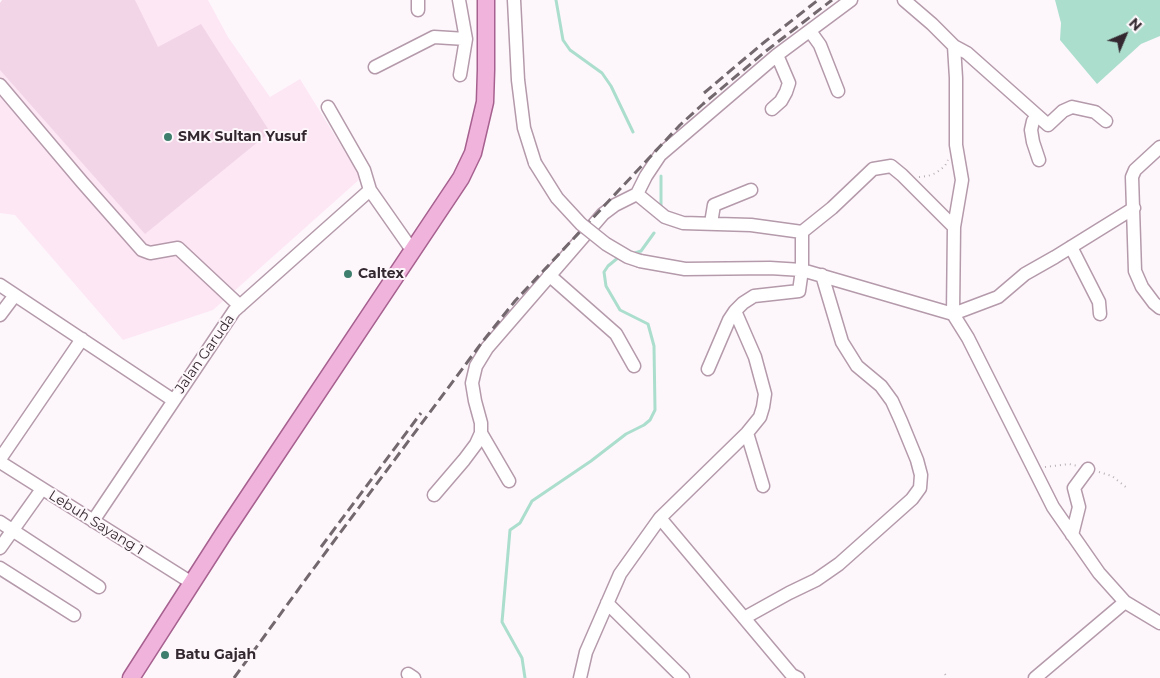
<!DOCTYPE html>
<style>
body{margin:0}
#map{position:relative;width:1160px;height:678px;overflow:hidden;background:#fdf7fb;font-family:Montserrat,sans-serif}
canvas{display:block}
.north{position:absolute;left:1100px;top:10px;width:50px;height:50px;-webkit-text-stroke:4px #fdf7fb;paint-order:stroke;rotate:45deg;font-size:14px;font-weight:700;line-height:20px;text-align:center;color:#33282f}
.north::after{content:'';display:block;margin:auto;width:18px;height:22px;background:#33282f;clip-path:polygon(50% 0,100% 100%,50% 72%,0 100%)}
</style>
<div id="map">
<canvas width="1160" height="678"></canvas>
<div class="north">N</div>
</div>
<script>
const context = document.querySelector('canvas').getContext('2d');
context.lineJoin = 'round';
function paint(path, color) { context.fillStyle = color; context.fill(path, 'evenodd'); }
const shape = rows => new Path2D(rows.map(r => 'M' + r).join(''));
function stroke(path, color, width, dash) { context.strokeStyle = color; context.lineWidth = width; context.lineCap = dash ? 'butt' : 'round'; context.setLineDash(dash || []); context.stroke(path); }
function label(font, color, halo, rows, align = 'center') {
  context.font = font + ' Montserrat,sans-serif'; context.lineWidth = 4; context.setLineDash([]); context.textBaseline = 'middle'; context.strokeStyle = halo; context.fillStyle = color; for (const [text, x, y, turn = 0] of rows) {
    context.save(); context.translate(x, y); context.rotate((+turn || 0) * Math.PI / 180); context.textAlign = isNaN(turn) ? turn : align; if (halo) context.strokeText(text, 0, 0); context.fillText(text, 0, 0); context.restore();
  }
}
const built = shape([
 [2,0,208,0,228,37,270,97,300,79,361,178,213,310,123,340,15,215,0,213,0,3]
]);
const green = shape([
 [2,0,135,0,158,47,201,24,270,132,145,234,0,70,0,3]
]);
const water = shape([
 [1055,0,1160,0,1160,36,1141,44,1097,84,1060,40,1061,23]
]);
const stream = shape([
 [556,0,563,40,570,50,602,73,611,86,633,132],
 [661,206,661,176],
 [632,254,641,251,654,233],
 [525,678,522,658,502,622,510,530,520,523,532,501,591,461,626,434,644,425,650,420,655,410,654,346,648,324,620,310,606,286,604,272,608,266,619,257]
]);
const path = shape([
 [919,177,928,176,936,173,945,166,948,160],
 [1045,467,1069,464,1078,466],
 [1099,472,1112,476,1127,488],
 [945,674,948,678]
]);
const minor = shape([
 [459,0,466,39,460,75],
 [514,0,518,80,524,128,535,163],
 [904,0,932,24,954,46,967,53,1048,125,1063,111,1072,107,1095,112,1106,121],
 [418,10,418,0],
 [810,31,820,45,838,91],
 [954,46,956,78,956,145,962,180,954,227,953,314,968,338,1053,507,1099,573,1125,602,1160,623],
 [375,67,434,37,466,39],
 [0,85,82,182,142,250,150,253,178,248,240,306],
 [328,107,364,170,370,190,412,250],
 [772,109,781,101,786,92,789,83,777,55],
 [1038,117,1033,121,1031,130,1033,142,1039,160],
 [1160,147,1135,170,1132,177,1135,271,1142,287,1154,303,1160,308],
 [711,223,714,205,751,190],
 [802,232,832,208,873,169,891,166,902,175,954,227],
 [1071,247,1099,302,1100,314],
 [640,261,685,269,770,268,802,270,953,314,998,297,1025,274,1055,257,1134,208],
 [549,275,616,334,634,366],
 [0,285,173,400],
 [0,315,15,295],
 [708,369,729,320,735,311],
 [481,433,509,481],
 [747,433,763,486],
 [0,459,82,339],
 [0,462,192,583],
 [434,495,464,460,476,444,481,433,481,423,475,401,472,383,476,366,487,348,603,214,615,205,637,194],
 [660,518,792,675,798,678],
 [93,521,234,311,370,190],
 [0,522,99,587],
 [1072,535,1079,507,1074,488,1088,469],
 [0,548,42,489],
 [0,568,74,615],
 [607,603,683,678],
 [744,618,789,593,816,580,839,564,912,499,920,488,921,475,917,460,901,421,892,401,881,386,857,366,842,342,822,275],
 [408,674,414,678],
 [580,678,586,652,620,574,660,518,747,433,760,417,763,407,765,394,755,357,735,311,743,303,754,296,799,291,802,270,802,232,751,225,683,223,665,217,637,194,646,176,660,155,777,55,851,0],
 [1035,678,1125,602]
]);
const major = shape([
 [131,678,224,533,461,178,473,153,485,102,486,70,486,0]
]);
const rail = shape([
 [704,93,762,44,818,0],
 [321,547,421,413],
 [234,678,311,572,483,341,515,301,680,125,703,104,766,51,832,0]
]);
const minorBridge = shape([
 [535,163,557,198,581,224,606,244,628,257,640,261]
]);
const markers = [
 [168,137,5,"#3e7e6c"],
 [348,274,5,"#3e7e6c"],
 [165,655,5,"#3e7e6c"]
];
const poiNames = [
 ["SMK Sultan Yusuf",178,137],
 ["Caltex",358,274],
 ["Batu Gajah",175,655]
];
const streetNames = [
 ["Jalan Garuda",205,354,-55],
 ["Lebuh Sayang 1",96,523,32]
];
paint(built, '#fde7f5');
paint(green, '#f3d5e8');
paint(water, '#acdece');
stroke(stream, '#acdece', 3);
stroke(minor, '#b59aab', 15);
stroke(major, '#a76190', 19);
stroke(path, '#b8b0b5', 2, [1, 4]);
stroke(minor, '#fff', 12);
stroke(major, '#f0b3dc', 16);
stroke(rail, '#72686e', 3, [10, 5]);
stroke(minorBridge, '#b59aab', 15, []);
stroke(minorBridge, '#fff', 12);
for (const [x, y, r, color] of markers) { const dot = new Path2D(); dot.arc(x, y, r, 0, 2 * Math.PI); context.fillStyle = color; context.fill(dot); stroke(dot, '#fdf7fb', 2); }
label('bold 14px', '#33282f', '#fdf7fb', poiNames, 'left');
label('14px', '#33282f', '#fdf7fb', streetNames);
</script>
